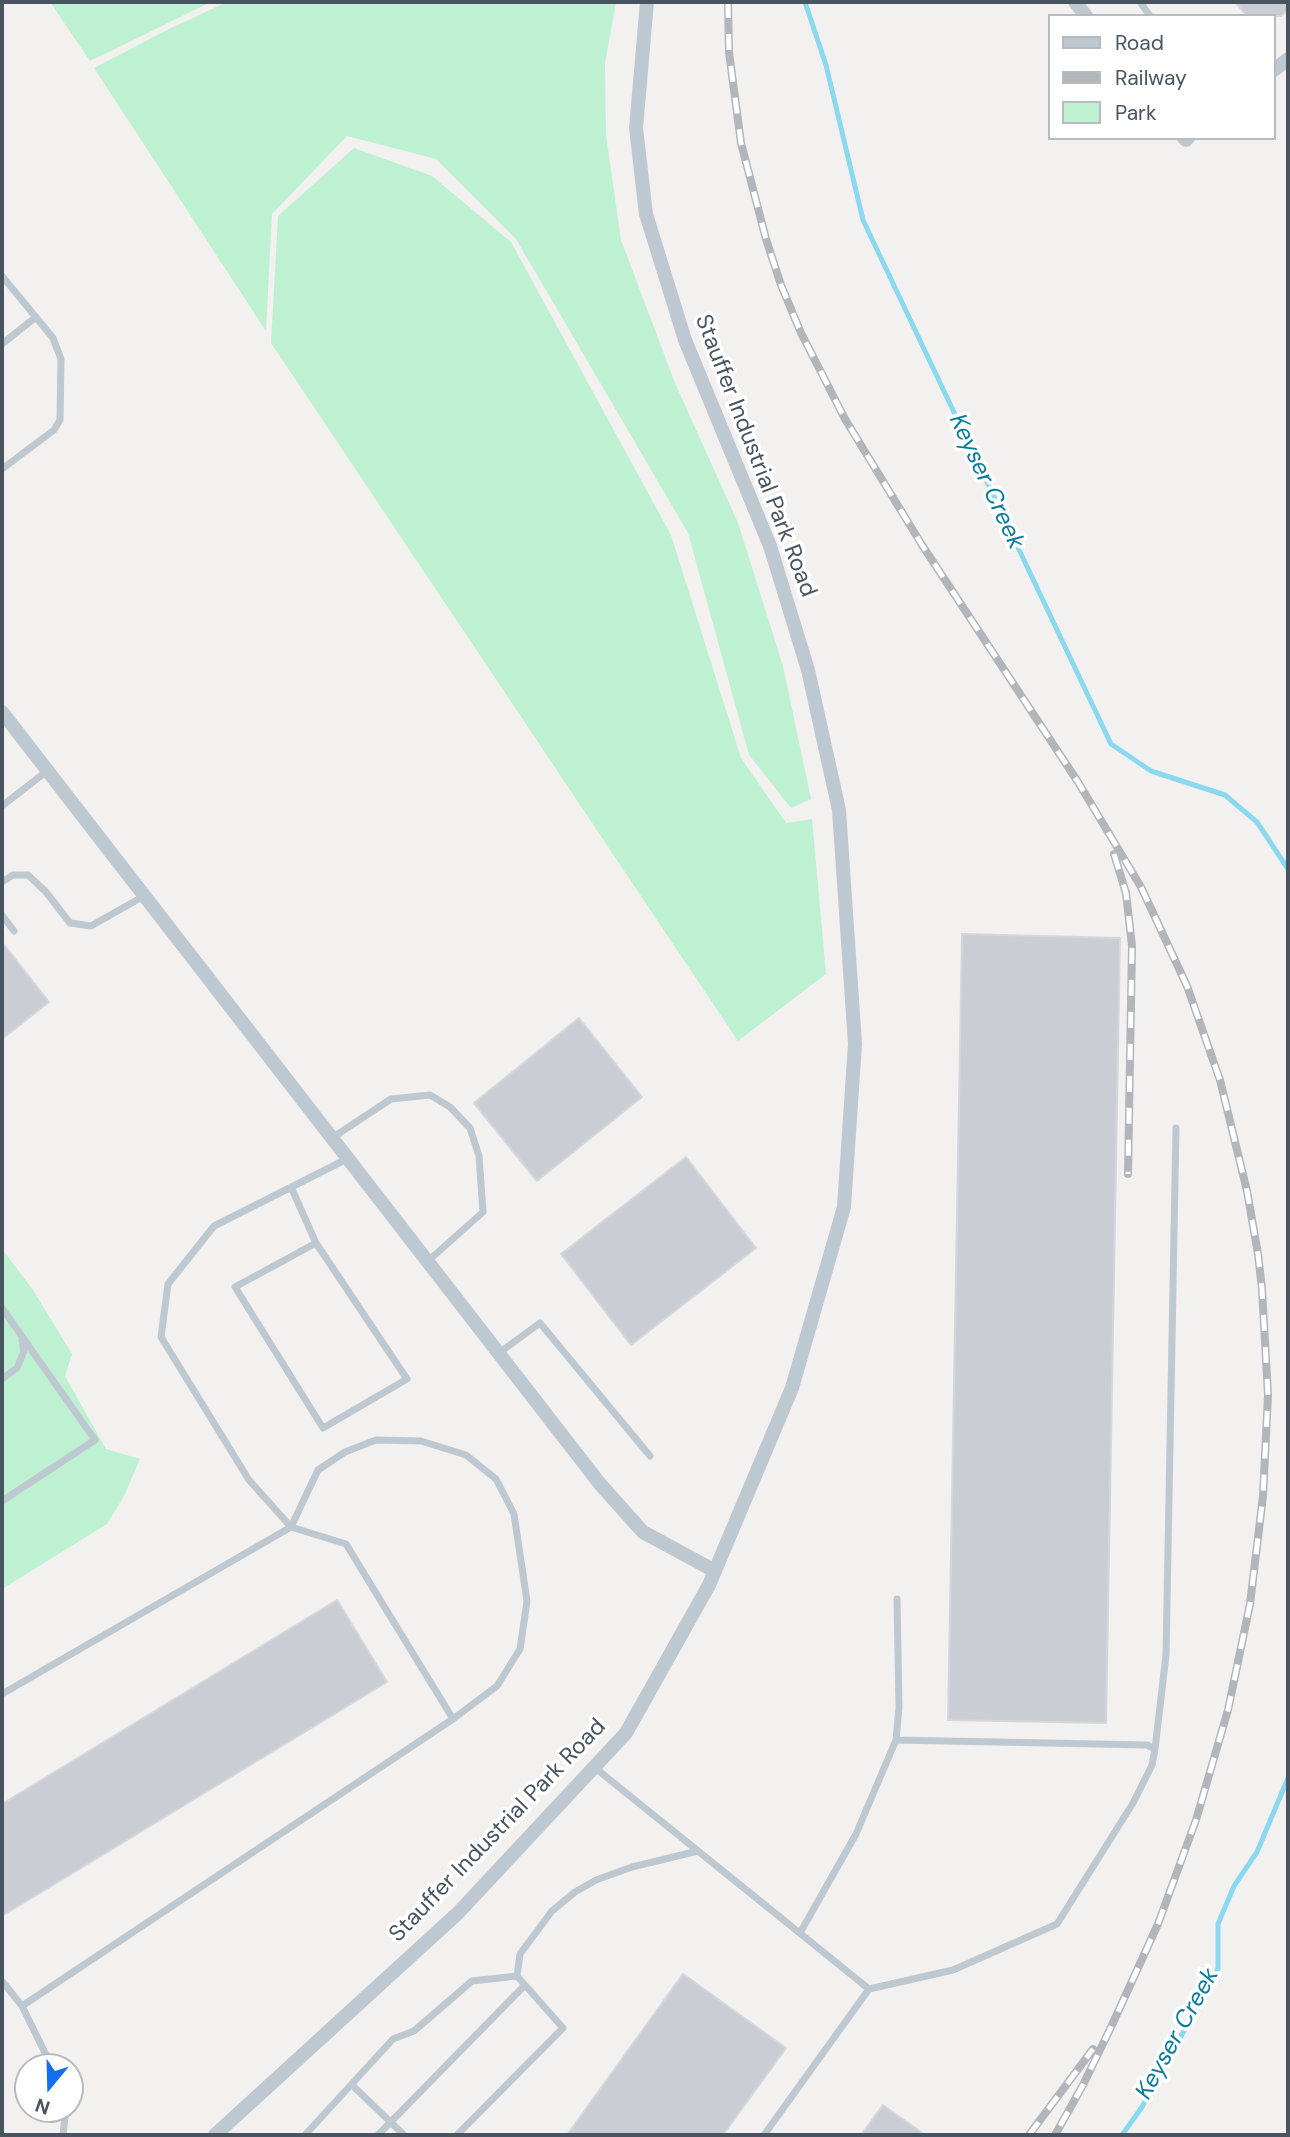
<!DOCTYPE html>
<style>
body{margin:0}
#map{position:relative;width:1290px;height:2137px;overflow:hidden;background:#f3f0f0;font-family:"DM Sans",sans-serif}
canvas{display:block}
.frame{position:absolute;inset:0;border:4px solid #48545f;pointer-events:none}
.legend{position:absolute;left:1048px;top:14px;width:228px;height:126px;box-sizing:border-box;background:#fff;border:2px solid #b6bbbf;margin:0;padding:9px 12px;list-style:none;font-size:21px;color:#48545f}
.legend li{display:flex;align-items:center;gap:14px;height:35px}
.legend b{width:35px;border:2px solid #b6bbbf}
.north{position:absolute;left:14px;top:2053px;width:70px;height:70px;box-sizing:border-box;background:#fff;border:2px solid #b6bbbf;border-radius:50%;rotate:199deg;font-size:19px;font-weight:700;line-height:28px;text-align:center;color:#48545f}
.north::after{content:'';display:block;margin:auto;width:24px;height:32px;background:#136feb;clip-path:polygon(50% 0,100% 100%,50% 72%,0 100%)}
</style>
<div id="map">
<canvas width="1290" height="2137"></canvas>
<div class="frame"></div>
<ul class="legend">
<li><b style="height:9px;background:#bec8d0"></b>Road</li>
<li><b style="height:9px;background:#b2b6bb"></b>Railway</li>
<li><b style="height:19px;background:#bef1d2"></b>Park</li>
</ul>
<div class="north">N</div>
</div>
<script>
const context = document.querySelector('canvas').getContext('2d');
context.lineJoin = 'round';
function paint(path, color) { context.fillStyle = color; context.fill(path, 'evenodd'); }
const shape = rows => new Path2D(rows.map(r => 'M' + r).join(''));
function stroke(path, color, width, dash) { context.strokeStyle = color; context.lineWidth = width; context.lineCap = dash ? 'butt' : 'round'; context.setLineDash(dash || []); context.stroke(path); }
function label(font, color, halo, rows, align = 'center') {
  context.font = font + ' "DM Sans",sans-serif'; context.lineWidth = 7; context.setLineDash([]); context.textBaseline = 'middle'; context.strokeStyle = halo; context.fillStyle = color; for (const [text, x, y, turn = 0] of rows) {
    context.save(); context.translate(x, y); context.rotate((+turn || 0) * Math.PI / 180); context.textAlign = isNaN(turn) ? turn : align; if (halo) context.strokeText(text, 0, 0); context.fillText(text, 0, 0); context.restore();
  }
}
const green = shape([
 [50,2,211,2,90,61],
 [227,2,616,2,605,63,606,135,621,240,675,383,738,523,783,666,811,799,791,808,749,755,688,533,516,239,436,159,347,136,272,214,266,331,94,68,169,29],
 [354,148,432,176,511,242,671,535,741,758,786,823,812,819,826,974,738,1041,271,343,278,216],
 [2,1249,33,1290,72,1354,65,1376,106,1449,140,1459,124,1496,107,1524,2,1589]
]);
const stream = shape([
 [805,2,826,65,863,220,1111,744,1151,771,1225,795,1257,822,1288,869],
 [1122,2135,1142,2107,1218,1969,1218,1924,1234,1886,1257,1852,1288,1778]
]);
const building = shape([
 [1235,2,1288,2,1288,10,1281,16,1247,16,1235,2],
 [962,934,1120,938,1106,1723,948,1720,962,934],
 [2,942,49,1002,2,1039,2,942],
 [579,1018,642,1097,537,1181,474,1103,579,1018],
 [686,1157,756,1248,631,1345,561,1254,686,1157],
 [337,1600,387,1682,2,1916,2,1804,337,1600],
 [683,1974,786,2048,723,2135,567,2135,683,1974],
 [883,2105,925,2135,861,2135,883,2105]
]);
const service = shape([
 [1140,2,1150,16],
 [2,276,53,338,61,359,60,420,54,430,2,469],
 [2,344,36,317],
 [2,806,47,771],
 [2,882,13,875,28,875,46,892,70,923,91,926,144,896],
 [2,915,14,931],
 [332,1138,391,1099,430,1095,450,1107,470,1128,479,1156,483,1212,428,1261],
 [291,1187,316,1243,407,1379,323,1428,235,1287,316,1243],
 [2,1308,95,1440,2,1501],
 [499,1353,540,1323,650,1456],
 [2,1379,17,1368,24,1351,22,1340],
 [2,1694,291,1527,318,1470,345,1452,376,1440,421,1441,466,1455,496,1479,514,1514,527,1601,520,1649,497,1686,453,1719],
 [1155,1749,1166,1655,1176,1128],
 [594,1767,869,1989,764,2135],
 [800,1933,856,1834,896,1740,899,1707,897,1599],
 [2,1981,22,2006,453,1719,346,1544,291,1527,249,1480,161,1337,168,1284,214,1226,347,1159],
 [869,1989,953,1970,1057,1924,1133,1803,1152,1765,1155,1749,1147,1745,896,1740],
 [22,2006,52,2067],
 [352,2085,404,2135],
 [63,2135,66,2109],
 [305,2135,393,2039,414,2031,472,1981,517,1976],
 [378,2135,525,1985],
 [457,2135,563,2028,517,1976,520,1954,552,1911,575,1892,596,1880,632,1867,698,1851]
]);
const minor = shape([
 [1075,2,1086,16],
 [1274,70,1288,59],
 [1184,138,1186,140,1188,138],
 [2,712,600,1484,643,1532,715,1571],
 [215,2135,458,1913,626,1733,709,1585,792,1388,844,1207,855,1044,839,810,808,670,770,546,685,340,646,214,636,128,647,2]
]);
const rail = shape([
 [728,2,729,52,741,143,766,239,781,285,801,333,845,419,922,545,1078,782,1141,887,1187,986,1220,1080,1247,1191,1258,1254,1262,1289,1268,1395,1263,1496,1250,1604,1228,1710,1196,1820,1158,1924,1112,2025,1083,2085,1055,2135],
 [1114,854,1126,893,1132,946,1128,1174],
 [1029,2135,1093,2049]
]);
const streetNames = [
 ["Stauffer Industrial Park Road",755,456,69],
 ["Stauffer Industrial Park Road",498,1831,-46]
];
const waterNames = [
 ["Keyser Creek",986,482,65],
 ["Keyser Creek",1178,2034,-61]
];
paint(green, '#bef1d2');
stroke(stream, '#8ad9ef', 5);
paint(building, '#cacdd3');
stroke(building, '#d4d7dc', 2);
stroke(service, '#bec8d0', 7);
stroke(minor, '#bec8d0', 14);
stroke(rail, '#b2b6bb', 8);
stroke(rail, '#fff', 5, [16]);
label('23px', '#48545f', '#fff', streetNames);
label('italic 24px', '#087a9a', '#fff', waterNames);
</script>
